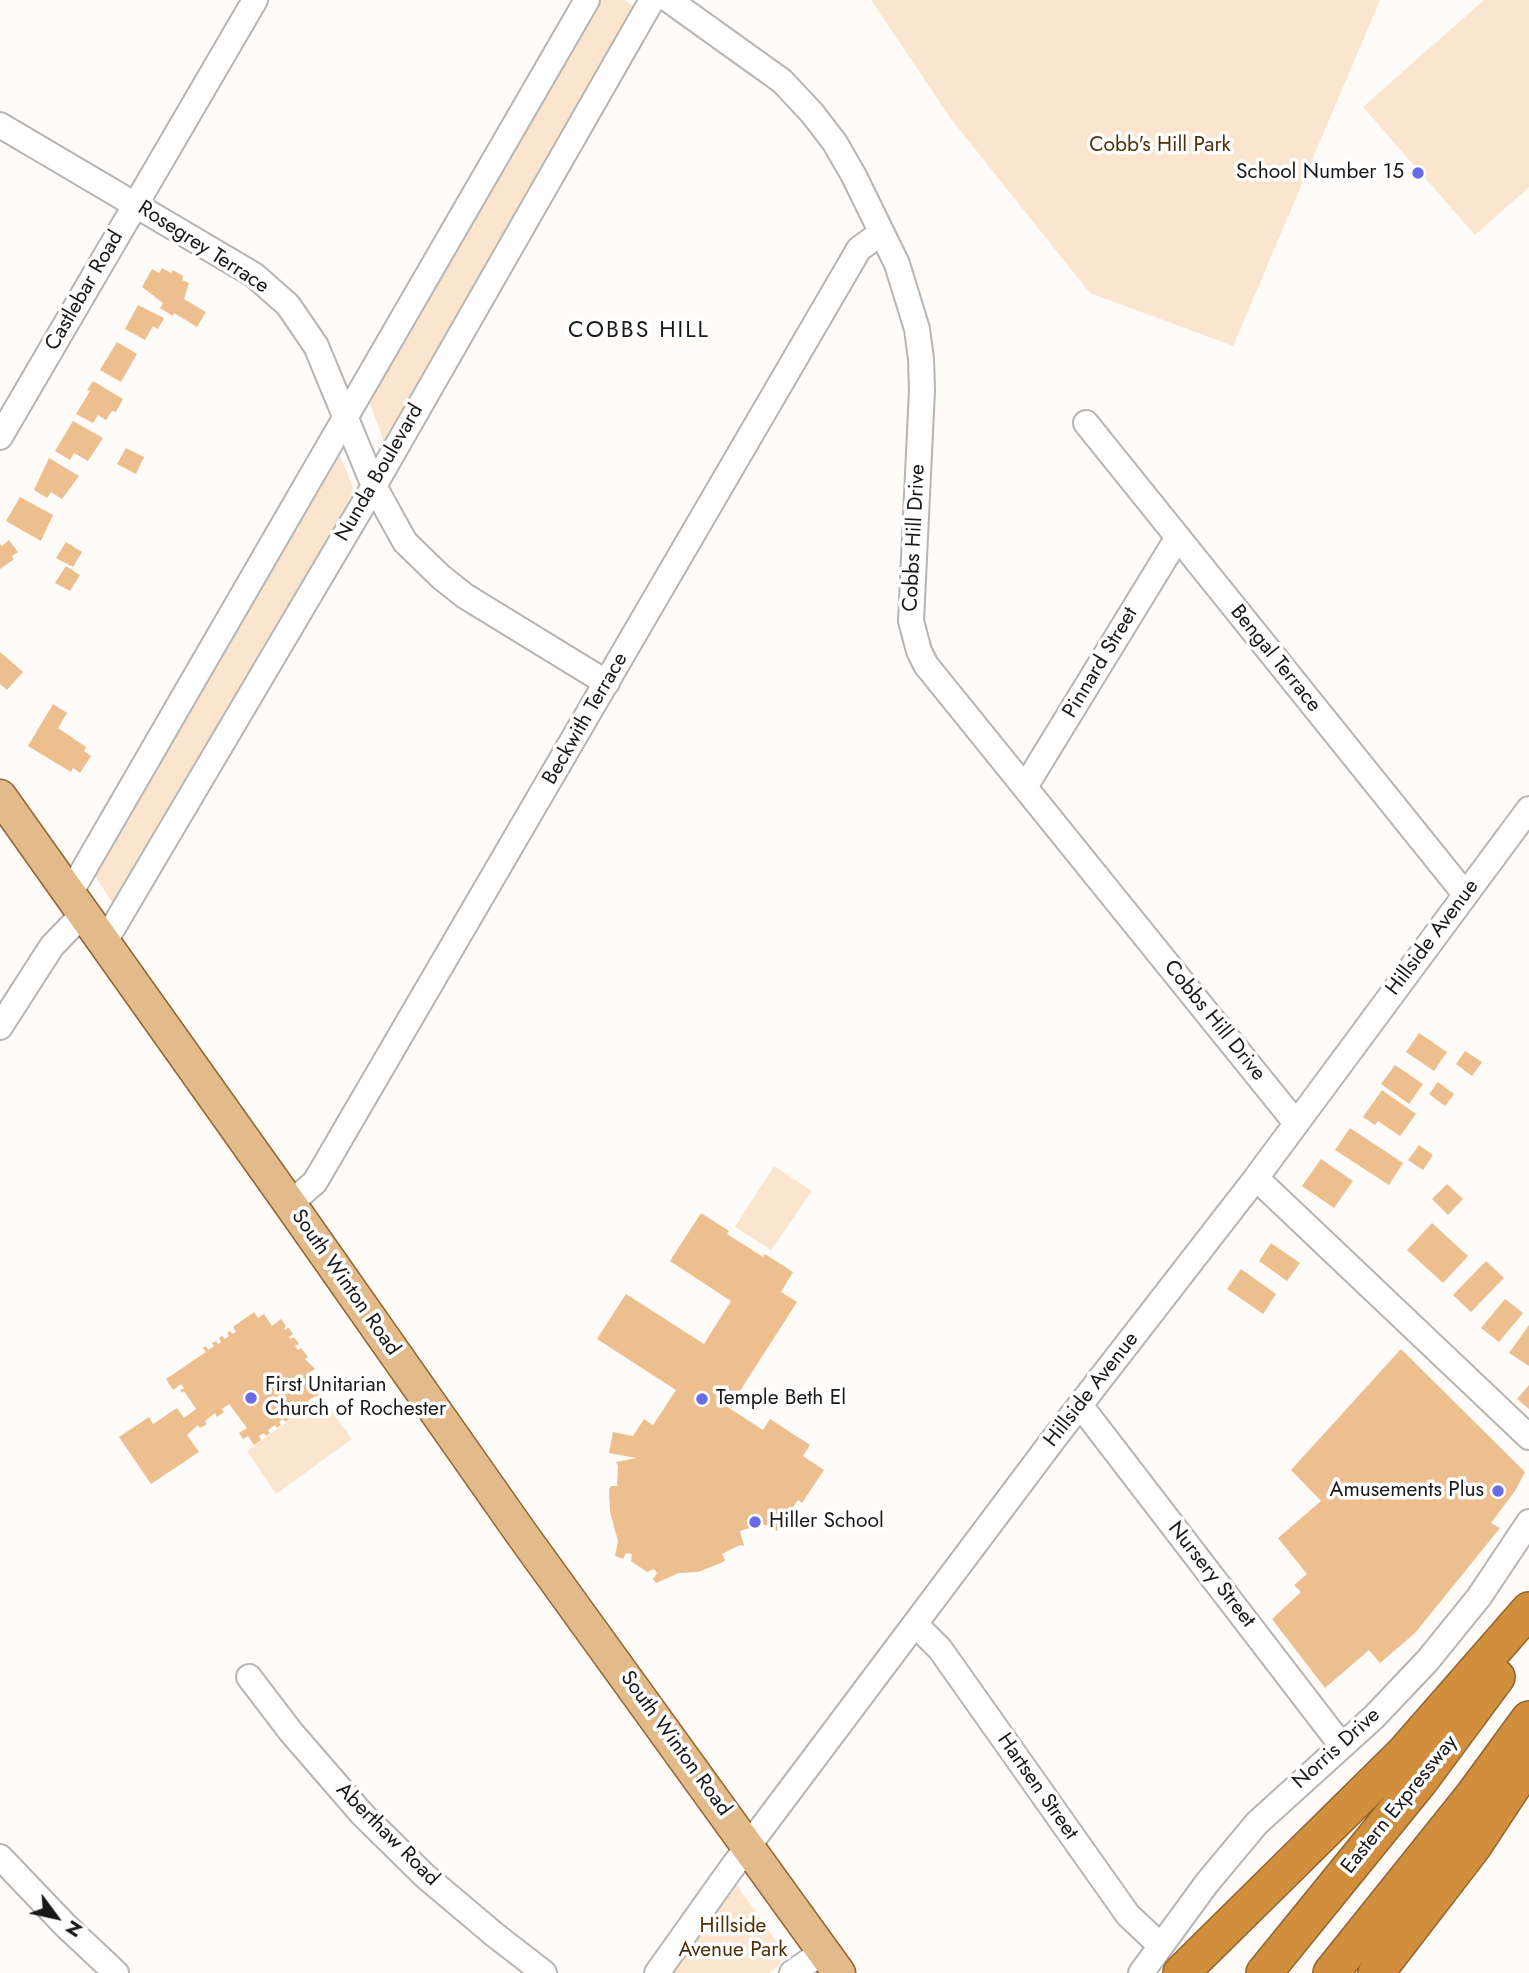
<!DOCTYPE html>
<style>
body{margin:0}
#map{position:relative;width:1529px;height:1973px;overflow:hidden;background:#fefbf9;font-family:Jost,sans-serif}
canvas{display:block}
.north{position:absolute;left:21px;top:1882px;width:70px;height:70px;-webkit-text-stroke:5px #fff;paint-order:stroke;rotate:123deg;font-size:19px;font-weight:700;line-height:28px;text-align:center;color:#191818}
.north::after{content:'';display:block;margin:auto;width:24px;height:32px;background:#191818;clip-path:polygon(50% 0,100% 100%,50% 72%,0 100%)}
</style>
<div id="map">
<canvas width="1529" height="1973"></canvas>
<div class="north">N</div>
</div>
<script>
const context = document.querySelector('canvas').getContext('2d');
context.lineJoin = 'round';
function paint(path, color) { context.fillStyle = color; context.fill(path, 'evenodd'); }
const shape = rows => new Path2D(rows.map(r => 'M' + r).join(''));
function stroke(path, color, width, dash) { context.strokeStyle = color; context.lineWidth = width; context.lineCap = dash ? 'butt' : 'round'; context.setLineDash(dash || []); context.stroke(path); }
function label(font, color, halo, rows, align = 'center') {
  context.font = font + ' Jost,sans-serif'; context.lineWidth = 7; context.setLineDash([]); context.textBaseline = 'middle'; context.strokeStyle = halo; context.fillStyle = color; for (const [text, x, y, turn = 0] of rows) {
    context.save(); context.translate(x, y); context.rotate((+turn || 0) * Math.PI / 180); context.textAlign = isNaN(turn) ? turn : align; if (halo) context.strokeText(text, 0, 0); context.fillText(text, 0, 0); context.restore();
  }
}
const green = shape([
 [599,0,625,0,638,10,386,447,368,398],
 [871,0,1380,0,1233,346,1090,293,951,119],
 [1484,0,1529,0,1529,187,1475,235,1363,107],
 [339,453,357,498,114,905,91,870],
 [774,1166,812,1191,771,1250,735,1227],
 [321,1397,352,1439,276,1494,247,1451],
 [737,1885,785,1954,778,1966,769,1973,665,1973,729,1888]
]);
const building = shape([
 [162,268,171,273,173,270,183,276,182,280,189,283,184,299,206,312,197,327,174,313,173,316,160,308,163,303,142,287,152,269,159,273],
 [138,305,164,318,158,329,153,326,145,340,125,329],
 [117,342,137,354,121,382,100,370],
 [93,381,123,399,116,412,112,411,106,420,98,415,93,423,76,414,90,391,87,390],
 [73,421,103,438,88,461,74,453,70,460,55,451],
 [126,448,144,457,136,474,117,464],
 [49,458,79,476,62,499,51,492,47,498,34,490],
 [20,497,53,515,41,541,6,521],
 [9,540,18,552,12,556,14,559,0,569,0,544,2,546],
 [66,542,82,552,73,567,56,558],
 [66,566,80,575,70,591,55,583],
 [0,652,23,672,7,690,0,684],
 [53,704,67,713,58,728,86,747,84,751,91,756,80,773,73,768,71,772,28,746],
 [1419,1033,1447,1052,1434,1071,1406,1052],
 [1465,1051,1482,1062,1472,1076,1456,1064],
 [1395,1065,1423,1084,1409,1104,1381,1084],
 [1438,1082,1454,1094,1445,1106,1429,1094],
 [1382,1090,1416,1114,1400,1136,1378,1121,1375,1125,1363,1117],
 [1350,1128,1403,1163,1389,1185,1335,1150],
 [1419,1145,1433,1155,1423,1170,1408,1160],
 [1321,1159,1353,1181,1334,1208,1302,1186],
 [1447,1184,1463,1199,1448,1215,1432,1199],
 [701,1213,729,1231,727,1234,763,1257,765,1254,793,1272,781,1292,797,1302,729,1408,763,1430,770,1419,810,1445,803,1456,824,1470,802,1503,798,1500,777,1531,757,1521,753,1527,740,1531,744,1546,740,1545,722,1554,725,1560,723,1562,698,1572,679,1573,656,1583,653,1579,657,1573,654,1569,647,1572,631,1561,632,1554,626,1553,623,1559,615,1556,618,1541,610,1512,609,1489,611,1486,617,1486,618,1466,616,1462,637,1458,609,1453,613,1432,633,1436,644,1419,653,1425,676,1390,597,1339,626,1294,704,1344,731,1301,670,1261],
 [1432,1223,1468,1256,1443,1283,1407,1250],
 [1271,1243,1300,1263,1287,1281,1259,1261],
 [1486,1261,1504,1278,1471,1312,1453,1295],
 [1241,1269,1276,1294,1263,1314,1227,1289],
 [1505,1299,1523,1313,1499,1342,1481,1328],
 [254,1312,258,1318,264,1314,272,1326,281,1319,286,1326,284,1329,286,1330,288,1327,293,1334,289,1337,291,1339,294,1337,299,1344,295,1346,298,1350,301,1348,308,1357,305,1359,315,1369,306,1375,321,1397,318,1399,315,1396,308,1401,310,1405,305,1408,304,1405,299,1408,302,1411,289,1416,291,1418,285,1422,283,1419,279,1422,281,1425,277,1428,275,1425,268,1430,270,1433,266,1436,264,1433,259,1436,261,1440,254,1445,248,1436,243,1439,239,1433,247,1428,229,1404,222,1409,224,1412,217,1417,215,1413,205,1421,207,1424,200,1428,198,1425,187,1435,199,1452,151,1484,119,1437,149,1417,153,1424,177,1408,184,1418,196,1409,184,1391,182,1393,180,1390,184,1388,181,1384,173,1390,166,1379,206,1352,203,1348,206,1346,208,1350,214,1346,212,1343,216,1341,218,1344,221,1342,219,1338,222,1336,225,1339,229,1336,227,1333,230,1331,232,1334,236,1332,233,1327],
 [1529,1325,1529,1366,1509,1353],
 [1401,1349,1525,1472,1515,1491,1491,1523,1500,1528,1415,1633,1380,1663,1369,1650,1325,1688,1272,1619,1301,1592,1294,1585,1307,1574,1278,1538,1321,1501,1291,1470],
 [1529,1385,1529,1409,1517,1399]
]);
const minor = shape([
 [669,0,782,81,812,113,835,143,854,176,897,264,917,329,921,359,922,390,911,621,919,651,926,665,1296,1123],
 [0,125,254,275,288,305,316,346,374,486,405,542,441,577,465,596,607,683],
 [1086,423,1465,894],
 [0,437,255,0],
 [1025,787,1178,537],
 [69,895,587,0],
 [104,943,374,486,652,0],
 [0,1027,52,946,83,914],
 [1256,1178,1529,1437],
 [290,1204,315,1182,859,249,881,233],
 [1080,1405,1342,1746],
 [916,1625,940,1649,1128,1915,1161,1946],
 [249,1677,291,1732,362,1814,425,1876,495,1935,544,1973],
 [0,1857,66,1926,116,1973],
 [657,1973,731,1869,1056,1436,1256,1178,1529,809],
 [792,1973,824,1951],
 [1141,1973,1207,1883,1257,1823,1374,1717,1428,1660,1479,1597,1529,1522]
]);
const major = shape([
 [0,796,290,1204,521,1533,839,1973]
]);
const highway = shape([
 [1181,1973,1404,1753,1529,1610],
 [1264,1973,1420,1781,1497,1677],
 [1331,1973,1472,1797,1529,1719],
 [1376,1973,1473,1847,1529,1762]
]);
const markers = [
 [1418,173,7,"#696ce6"],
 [251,1398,7,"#696ce6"],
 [702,1399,7,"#696ce6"],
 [1498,1491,7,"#696ce6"],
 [755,1522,7,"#696ce6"]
];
const parkNames = [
 ["Cobb's Hill Park",1160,146],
 ["Hillside",733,1927],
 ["Avenue Park",733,1951]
];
const poiNames = [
 ["School Number 15",1404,173,"right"],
 ["First Unitarian",265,1386],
 ["Church of Rochester",265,1410],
 ["Temple Beth El",716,1399],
 ["Amusements Plus",1484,1491,"right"],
 ["Hiller School",769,1522]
];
const streetNames = [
 ["Rosegrey Terrace",203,248,33],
 ["Castlebar Road",85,291,-60],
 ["Nunda Boulevard",380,473,-60],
 ["Cobbs Hill Drive",915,538,-87],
 ["Bengal Terrace",1275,659,51],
 ["Pinnard Street",1101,663,-59],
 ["Beckwith Terrace",586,719,-60],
 ["Hillside Avenue",1433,938,-53],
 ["Cobbs Hill Drive",1214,1021,51],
 ["South Winton Road",345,1283,55],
 ["Hillside Avenue",1092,1390,-52],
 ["Nursery Street",1211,1575,52],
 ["South Winton Road",675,1744,54],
 ["Norris Drive",1337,1749,-42],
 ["Hartsen Street",1037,1787,55],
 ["Eastern Expressway",1400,1805,-51],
 ["Aberthaw Road",387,1835,45]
];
const neighbourhoodNames = [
 ["COBBS HILL",639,331]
];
paint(green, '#fbe5cf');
paint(building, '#edbf8e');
stroke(minor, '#b7b5b3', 28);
stroke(major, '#91652f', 35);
stroke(highway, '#91652f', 38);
stroke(minor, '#fff', 24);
stroke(major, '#e3bb8a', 32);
stroke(highway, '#d18e3c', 35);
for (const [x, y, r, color] of markers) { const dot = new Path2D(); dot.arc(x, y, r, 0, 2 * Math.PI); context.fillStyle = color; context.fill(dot); stroke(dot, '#fff', 2.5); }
label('21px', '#4e2f07', '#fff', parkNames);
label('21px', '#191818', '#fff', poiNames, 'left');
label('21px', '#191818', '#fff', streetNames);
context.letterSpacing = '2px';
label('23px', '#191818', '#fff', neighbourhoodNames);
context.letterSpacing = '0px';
</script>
